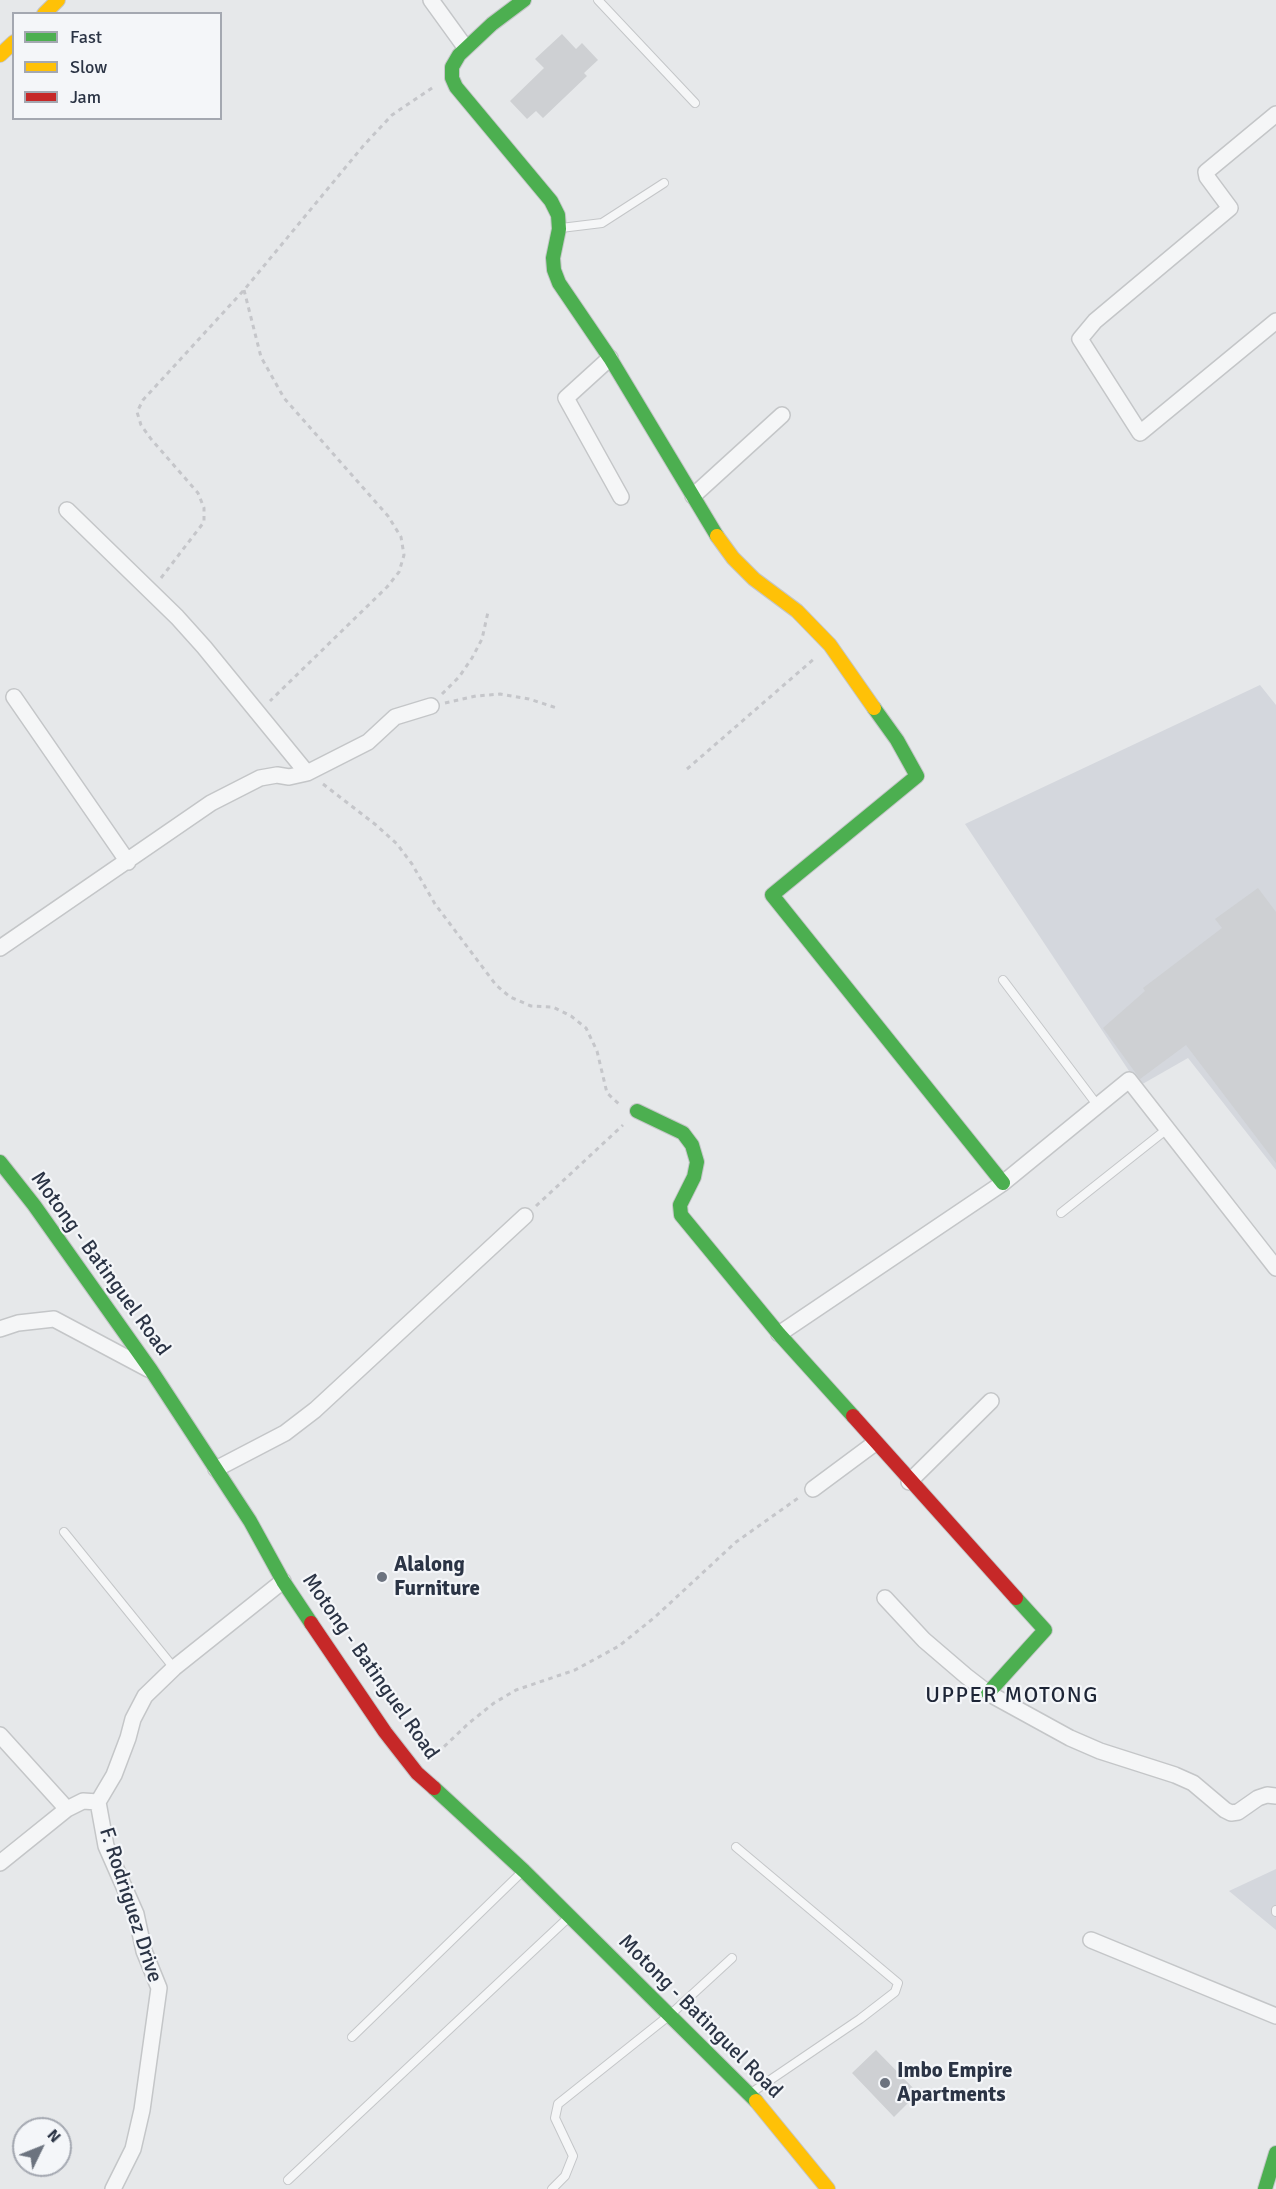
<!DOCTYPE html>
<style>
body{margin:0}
#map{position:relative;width:1276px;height:2189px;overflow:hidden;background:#e6e8ea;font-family:Signika,sans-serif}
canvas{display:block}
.legend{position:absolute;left:12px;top:12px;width:210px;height:108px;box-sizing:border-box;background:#f4f6f9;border:2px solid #a4a8b1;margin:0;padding:8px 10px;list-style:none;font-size:18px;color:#2b3445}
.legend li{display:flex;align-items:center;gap:12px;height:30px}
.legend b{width:30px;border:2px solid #a4a8b1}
.north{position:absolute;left:12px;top:2117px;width:60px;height:60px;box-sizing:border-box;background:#f4f6f9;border:2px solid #a4a8b1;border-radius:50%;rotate:47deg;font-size:16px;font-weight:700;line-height:24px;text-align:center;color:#2b3445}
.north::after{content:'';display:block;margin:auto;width:21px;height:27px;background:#6c737f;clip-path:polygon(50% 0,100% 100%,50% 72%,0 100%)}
</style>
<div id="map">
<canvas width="1276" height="2189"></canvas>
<ul class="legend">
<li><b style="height:8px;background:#4caf50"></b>Fast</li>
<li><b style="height:8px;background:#ffc107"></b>Slow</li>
<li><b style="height:8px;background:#c62828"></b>Jam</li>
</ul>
<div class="north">N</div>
</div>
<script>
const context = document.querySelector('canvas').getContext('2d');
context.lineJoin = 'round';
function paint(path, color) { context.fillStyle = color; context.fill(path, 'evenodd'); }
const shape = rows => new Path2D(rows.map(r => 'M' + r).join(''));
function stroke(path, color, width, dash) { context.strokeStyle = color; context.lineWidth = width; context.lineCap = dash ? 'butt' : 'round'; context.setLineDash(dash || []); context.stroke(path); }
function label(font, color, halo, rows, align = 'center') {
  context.font = font + ' Signika,sans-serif'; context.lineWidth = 4.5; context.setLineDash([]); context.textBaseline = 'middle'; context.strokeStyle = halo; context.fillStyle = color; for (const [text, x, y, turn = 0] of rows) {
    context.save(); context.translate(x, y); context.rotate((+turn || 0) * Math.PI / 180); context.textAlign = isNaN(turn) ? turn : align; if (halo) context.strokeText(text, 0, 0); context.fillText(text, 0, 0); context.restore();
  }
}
const built = shape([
 [1260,685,1276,705,1276,1170,1188,1058,1139,1086,965,824],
 [1276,1869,1276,1930,1229,1891]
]);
const building = shape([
 [562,34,576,49,582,43,598,60,584,73,587,76,543,118,536,111,527,119,510,101,544,68,535,59],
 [1258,888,1276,912,1276,1163,1186,1045,1140,1079,1103,1028,1145,991,1143,988,1222,928,1215,919],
 [876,2050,918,2093,894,2117,852,2073]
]);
const path = shape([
 [244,290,261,357,284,398,388,516,401,537,404,555,399,572,387,587,270,701],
 [161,578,204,522,204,508,198,493,151,439,141,425,137,412,143,400,244,290,364,145,392,115,435,86],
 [442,694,459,677,472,658,482,639,488,612],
 [445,703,476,696,500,694,529,699,557,708],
 [687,769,815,658],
 [323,784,376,825,397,844,412,864,435,904,496,985,510,997,531,1006,553,1007,571,1016,586,1028,597,1051,607,1093,619,1104],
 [536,1206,623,1125],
 [431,1759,469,1723,494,1703,516,1690,575,1670,619,1646,655,1617,736,1542,801,1496]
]);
const lane = shape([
 [598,0,695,103],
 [561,228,602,223,664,183],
 [1003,980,1098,1106],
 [1061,1213,1167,1129],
 [64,1532,174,1668],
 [736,1847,898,1983,895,1992,860,2019,751,2093],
 [1276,1910,1276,1912],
 [352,2037,522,1872],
 [288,2180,568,1918],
 [552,2189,565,2176,573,2156,555,2118,558,2104,671,2014,732,1958]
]);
const street = shape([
 [431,0,465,47],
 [1276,114,1206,172,1207,177,1230,208,1095,321,1080,339,1140,433,1276,321],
 [610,358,566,398,621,497],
 [693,496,782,415],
 [67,510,177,617,204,647,307,773],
 [14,697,128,862],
 [0,948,211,803,260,778,277,775,289,777,307,773,368,742,395,717,431,706],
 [0,1329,18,1323,54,1319,148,1369],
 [779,1334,1003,1183,1129,1080,1276,1268],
 [216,1469,285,1433,315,1410,525,1216],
 [909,1482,991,1401],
 [813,1489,875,1443],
 [885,1598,924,1640,966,1676,988,1693,1070,1738,1100,1751,1175,1775,1193,1783,1225,1810,1231,1813,1238,1812,1258,1798,1267,1795,1276,1796],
 [0,1735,67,1809],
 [0,1863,67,1809,83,1801,98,1802],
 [1091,1940,1276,2016],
 [113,2189,133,2149,142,2110,159,1988,144,1951,136,1914,106,1846,98,1802,114,1775,128,1738,133,1719,145,1696,174,1668,283,1581]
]);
const fast = shape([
 [524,0,492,24,459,55,452,67,452,78,456,87,551,201,558,215,559,229,553,258,554,270,559,283,610,358,717,536],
 [874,708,897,740,917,776,772,895,1003,1183],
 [637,1111,683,1133,692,1145,697,1162,694,1177,680,1205,681,1215,779,1334,853,1416],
 [0,1162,34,1205,151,1370,250,1521,283,1581,311,1623],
 [988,1693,1045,1630,1016,1598],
 [434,1788,524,1871,756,2101],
 [1265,2189,1276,2153]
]);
const slow = shape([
 [44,14,58,0],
 [0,55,14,42],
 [717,536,733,558,754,579,797,611,830,645,874,708],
 [756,2101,828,2189]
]);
const jam = shape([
 [853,1416,1016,1598],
 [311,1623,385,1732,417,1773,434,1788]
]);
const markers = [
 [382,1577,6,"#6c737f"],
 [885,2083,6,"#6c737f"]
];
const streetNames = [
 ["Motong - Batinguel Road",100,1264,54],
 ["Motong - Batinguel Road",370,1667,55],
 ["F. Rodriguez Drive",130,1905,72],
 ["Motong - Batinguel Road",700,2017,45]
];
const poiNames = [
 ["Alalong",394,1565],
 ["Furniture",394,1589],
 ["Imbo Empire",897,2071],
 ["Apartments",897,2095]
];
const neighbourhoodNames = [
 ["UPPER MOTONG",1012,1696]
];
paint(built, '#d4d7dd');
paint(building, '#ced0d3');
stroke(lane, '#c4c6c8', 10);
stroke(street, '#c4c6c8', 18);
stroke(fast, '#c4c6c8', 16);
stroke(slow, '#c4c6c8', 16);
stroke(jam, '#c4c6c8', 16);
stroke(path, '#c5c6ca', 3, [4.5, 4.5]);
stroke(lane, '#f5f6f7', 8);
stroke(street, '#f5f6f7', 15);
stroke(fast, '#4caf50', 14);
stroke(slow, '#ffc107', 14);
stroke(jam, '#c62828', 14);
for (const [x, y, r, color] of markers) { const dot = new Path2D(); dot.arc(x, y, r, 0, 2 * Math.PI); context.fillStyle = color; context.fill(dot); stroke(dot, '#f4f6f9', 2); }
label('21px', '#2b3445', '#f4f6f9', streetNames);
label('bold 21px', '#2b3445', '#f4f6f9', poiNames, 'left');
context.letterSpacing = '1.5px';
label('22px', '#1d2536', '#f4f6f9', neighbourhoodNames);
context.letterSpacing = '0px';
</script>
